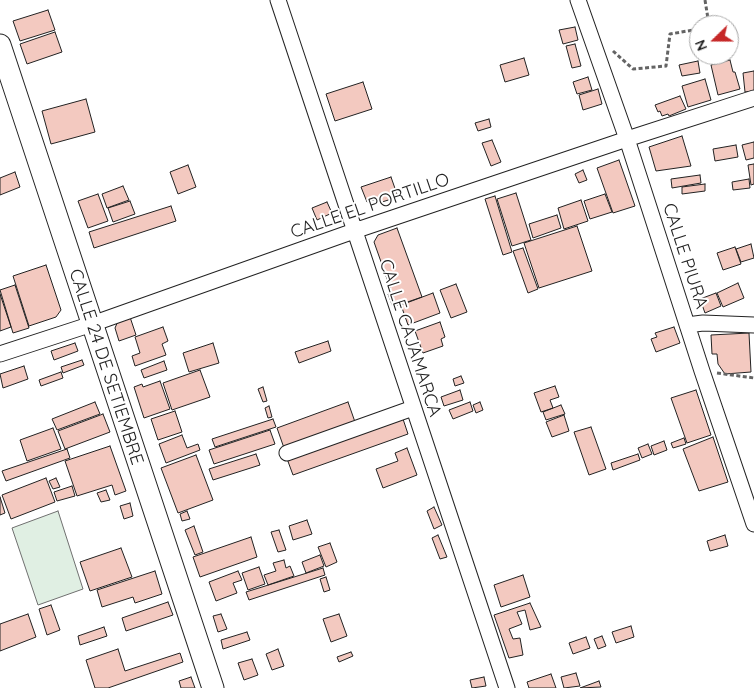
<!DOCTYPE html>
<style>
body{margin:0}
#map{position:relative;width:754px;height:688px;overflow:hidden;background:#fff;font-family:Quicksand,sans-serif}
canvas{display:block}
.north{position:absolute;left:689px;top:15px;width:50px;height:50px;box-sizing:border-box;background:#fff;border:1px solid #a7a7a7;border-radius:50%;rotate:248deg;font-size:14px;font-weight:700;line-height:20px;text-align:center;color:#222}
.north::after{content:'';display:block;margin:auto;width:18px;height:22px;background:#c62828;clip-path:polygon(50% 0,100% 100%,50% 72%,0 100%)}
</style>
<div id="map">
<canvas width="754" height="688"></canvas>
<div class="north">N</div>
</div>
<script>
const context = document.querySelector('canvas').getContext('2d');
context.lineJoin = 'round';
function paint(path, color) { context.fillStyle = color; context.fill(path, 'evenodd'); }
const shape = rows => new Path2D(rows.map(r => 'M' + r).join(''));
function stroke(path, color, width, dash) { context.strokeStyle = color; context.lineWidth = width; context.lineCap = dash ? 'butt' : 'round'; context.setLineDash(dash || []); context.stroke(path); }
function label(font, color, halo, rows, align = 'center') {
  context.font = font + ' Quicksand,sans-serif'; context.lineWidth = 4; context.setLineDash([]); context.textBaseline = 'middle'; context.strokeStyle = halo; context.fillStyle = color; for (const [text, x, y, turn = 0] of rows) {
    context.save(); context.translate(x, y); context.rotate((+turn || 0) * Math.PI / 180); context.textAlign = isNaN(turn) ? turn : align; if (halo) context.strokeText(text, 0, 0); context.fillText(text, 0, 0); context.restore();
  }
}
const green = shape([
 [58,511,83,589,38,605,12,528,58,511]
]);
const building = shape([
 [48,10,55,30,20,41,13,21,48,10],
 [575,27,578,40,563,44,559,30,575,27],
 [55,32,62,52,27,64,20,44,55,32],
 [575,44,581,66,572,68,566,46,575,44],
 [524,58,529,75,505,82,500,65,524,58],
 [730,60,733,72,735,72,740,89,718,95,711,65,730,60],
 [698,61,700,73,682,76,679,65,698,61],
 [754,71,754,91,745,92,743,73,754,71],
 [588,77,592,90,577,94,573,82,588,77],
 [705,79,711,100,688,107,682,86,705,79],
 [363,82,372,109,335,121,326,94,363,82],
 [598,89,602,104,583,110,579,95,598,89],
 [680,96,686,109,669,116,668,114,662,116,660,111,658,112,655,105,680,96],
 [86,99,95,132,51,144,42,111,86,99],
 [489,119,491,127,478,131,475,123,489,119],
 [682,136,691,166,656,171,649,147,682,136],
 [492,140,501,162,491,166,482,143,492,140],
 [754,142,754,158,746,160,742,145,754,142],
 [736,145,738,157,715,161,713,149,736,145],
 [619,160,635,206,613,213,597,168,619,160],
 [754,164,754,184,751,185,748,165,754,164],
 [188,165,196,187,178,194,170,172,188,165],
 [583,170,587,180,579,183,575,174,583,170],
 [15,172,20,187,0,195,0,178,15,172],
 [700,175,701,183,672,188,671,179,700,175],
 [391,177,398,197,382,202,380,198,367,202,361,187,391,177],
 [749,179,750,188,733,190,732,182,749,179],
 [705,184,705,191,682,194,682,187,705,184],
 [123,186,129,200,107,208,102,194,123,186],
 [516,193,531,240,512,246,497,199,516,193],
 [98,194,108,221,88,228,78,201,98,194],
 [605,194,612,212,590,219,584,201,605,194],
 [495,196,512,252,503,255,485,199,495,196],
 [581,200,588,221,564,229,558,208,581,200],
 [130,201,135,214,113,222,108,208,130,201],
 [327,202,332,213,317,220,312,208,327,202],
 [171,206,176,221,94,248,89,232,171,206],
 [557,215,561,228,533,238,529,224,557,215],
 [577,226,592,271,539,288,524,243,577,226],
 [397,228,422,297,393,307,388,294,392,293,374,242,378,235,397,228],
 [751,244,754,258,741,262,736,249,751,244],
 [735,247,741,264,723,270,717,253,735,247],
 [523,248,538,289,528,293,513,251,523,248],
 [46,265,61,310,56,317,29,326,13,276,46,265],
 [738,283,744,298,723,307,717,293,738,283],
 [456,284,467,312,451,318,440,290,456,284],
 [15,285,29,328,13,333,0,290,15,285],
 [433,293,440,313,408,325,401,305,433,293],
 [716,293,721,306,705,313,700,299,716,293],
 [0,294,11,327,0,331,0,294],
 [130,317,136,335,119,341,115,328,118,321,130,317],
 [440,322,445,337,441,339,443,346,423,353,415,331,440,322],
 [163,327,168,341,162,344,166,355,135,366,132,356,140,353,135,337,163,327],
 [674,327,680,343,656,352,651,339,657,337,655,333,674,327],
 [749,333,751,372,725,374,718,364,717,354,712,354,711,335,749,333],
 [328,341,331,351,299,363,295,352,328,341],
 [75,343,78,351,54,360,51,351,75,343],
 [213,343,219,363,189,372,183,353,213,343],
 [82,360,84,365,63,373,61,367,82,360],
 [164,361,167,370,144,378,141,370,164,361],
 [24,366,28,379,3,388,0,374,24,366],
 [200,370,210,397,172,410,163,383,200,370],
 [61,372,63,378,41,386,39,380,61,372],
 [461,376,464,383,455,386,453,379,461,376],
 [160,381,170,409,144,418,134,387,142,384,143,387,160,381],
 [555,386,559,397,550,400,553,408,541,412,534,393,555,386],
 [263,387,267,401,263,402,258,389,263,387],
 [460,390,463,400,444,406,441,397,460,390],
 [696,390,711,435,687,443,671,398,696,390],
 [95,402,100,414,57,430,52,419,95,402],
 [348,402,355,422,284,448,277,428,348,402],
 [470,402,473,411,453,419,449,410,470,402],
 [480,402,483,410,476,413,473,405,480,402],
 [561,405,565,414,546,420,543,412,561,405],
 [269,406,272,417,268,418,265,408,269,406],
 [175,411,182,432,158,440,151,419,175,411],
 [103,414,110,432,65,449,58,431,103,414],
 [564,415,569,431,552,437,546,422,564,415],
 [402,416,408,434,293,475,286,456,402,416],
 [273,419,276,427,215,447,212,439,273,419],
 [591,427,606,469,589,475,574,432,591,427],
 [53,428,61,449,27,461,20,440,53,428],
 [270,430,275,444,214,464,209,450,270,430],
 [182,435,187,448,198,444,200,450,166,463,159,444,182,435],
 [713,437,728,482,699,491,683,449,713,437],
 [684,438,686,444,673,448,671,443,684,438],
 [664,441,667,450,654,455,651,446,664,441],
 [648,444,652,454,642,458,638,448,648,444],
 [110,446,126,491,115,495,112,485,77,496,65,461,110,446],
 [407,448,417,475,383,488,376,469,398,461,395,453,407,448],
 [67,449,70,458,6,481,2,471,67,449],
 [256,454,260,465,213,480,209,469,256,454],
 [638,454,640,460,613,470,611,463,638,454],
 [196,455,213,500,178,513,161,468,196,455],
 [46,478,55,502,11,519,2,495,46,478],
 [56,478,60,487,53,489,49,481,56,478],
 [72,486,75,496,57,501,54,492,72,486],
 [106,490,110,500,101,502,97,493,106,490],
 [0,497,5,513,0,515,0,497],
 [130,503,133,516,124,519,120,506,130,503],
 [434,507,442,525,434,529,427,511,434,507],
 [187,511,190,519,182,521,180,514,187,511],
 [307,520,312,534,293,540,289,526,307,520],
 [194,526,203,552,195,555,185,530,194,526],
 [279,530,286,550,278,552,271,532,279,530],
 [438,535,447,557,440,559,432,538,438,535],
 [725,535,728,546,710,551,707,541,725,535],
 [251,537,257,557,200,577,193,557,251,537],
 [330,543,337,562,326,567,318,547,330,543],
 [121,548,132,577,90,591,80,562,121,548],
 [320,555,324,566,306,573,302,562,320,555],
 [284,560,286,568,290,566,294,576,268,585,264,575,276,571,273,563,284,560],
 [259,567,265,584,248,590,242,573,259,567],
 [323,568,325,575,249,600,246,592,323,568],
 [155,571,162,594,135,603,133,597,102,607,97,590,155,571],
 [238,571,242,580,233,583,237,593,216,601,209,582,238,571],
 [523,575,530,597,501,607,494,585,523,575],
 [326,577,330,590,324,592,320,579,326,577],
 [168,602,173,615,126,631,122,618,168,602],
 [530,603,541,627,530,630,525,610,517,612,522,624,509,629,513,639,520,638,523,655,509,658,494,615,530,603],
 [51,605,60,630,47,635,39,609,51,605],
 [28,614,36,637,0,651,0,624,28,614],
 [221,614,227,629,218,632,213,616,221,614],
 [339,614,347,636,331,642,323,619,339,614],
 [631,626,634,637,616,643,612,632,631,626],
 [104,627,107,636,80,645,78,636,104,627],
 [247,632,250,640,223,649,221,640,247,632],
 [602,636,606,646,598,649,594,639,602,636],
 [586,637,590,648,573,654,569,643,586,637],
 [118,649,125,671,180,653,183,662,108,688,95,688,86,660,118,649],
 [278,649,284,666,272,670,266,654,278,649],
 [351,652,353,656,339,662,337,657,351,652],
 [252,659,258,675,244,680,238,663,252,659],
 [576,673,580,686,564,688,561,677,576,673],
 [551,674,556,688,529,688,527,682,551,674],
 [191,677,195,688,181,688,179,681,191,677],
 [484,677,486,686,472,688,470,680,484,677],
 [599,681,601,687,580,688,599,681]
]);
const path = shape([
 [705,0,709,25],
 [613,51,633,69,666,66,670,34,699,29],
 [717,373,754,378]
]);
const street = shape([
 [278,0,507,688],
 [578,0,627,139,702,371,754,524],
 [687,325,703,323,754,325],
 [0,354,92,324,354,231,627,139,754,98],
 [287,453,413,408]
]);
const secondary = shape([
 [0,45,213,688]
]);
const streetNames = [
 ["CALLE EL PORTILLO",370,206,-19],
 ["CALLE PIURA",685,256,72],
 ["CALLE CAJAMARCA",410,338,72],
 ["CALLE 24 DE SETIEMBRE",106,367,72]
];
paint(green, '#e0efe3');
stroke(green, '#6f6f6f', 1);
paint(building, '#f3c9c0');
stroke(building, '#222', 1);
stroke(street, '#222', 17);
stroke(secondary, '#222', 23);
stroke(path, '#646464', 3, [4, 2.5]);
stroke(street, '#fff', 15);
stroke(secondary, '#fff', 21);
label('18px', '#222', '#fff', streetNames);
</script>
